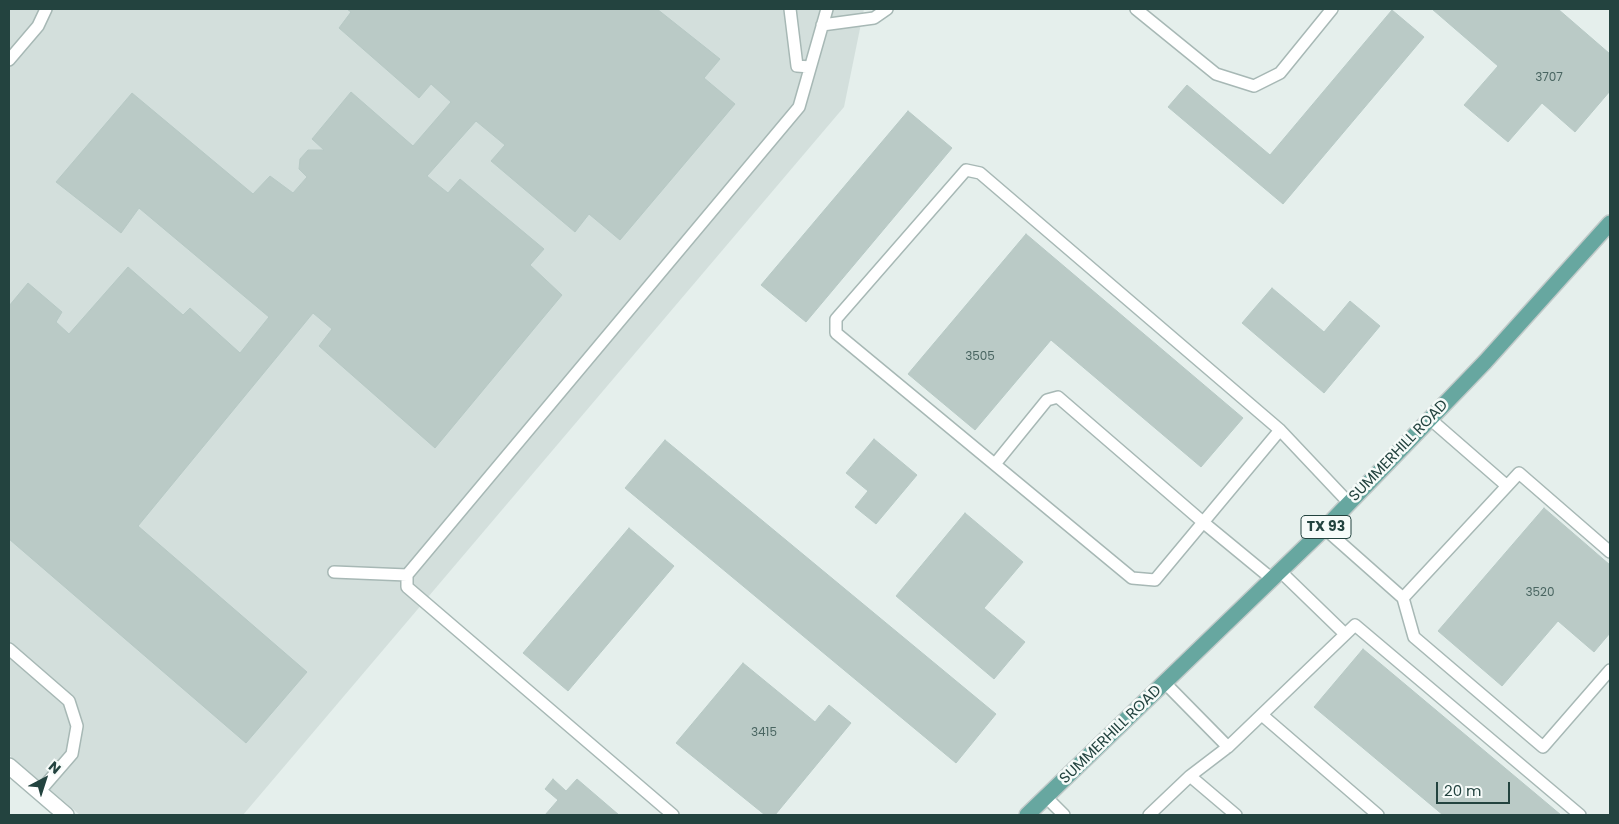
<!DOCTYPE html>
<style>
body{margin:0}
#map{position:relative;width:1619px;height:824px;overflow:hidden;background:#e5efec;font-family:Poppins,sans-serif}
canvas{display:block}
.frame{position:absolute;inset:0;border:10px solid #23433f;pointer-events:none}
.north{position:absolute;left:20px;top:754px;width:50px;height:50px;-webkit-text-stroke:4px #f6fbf9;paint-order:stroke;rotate:40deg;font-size:14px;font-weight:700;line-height:20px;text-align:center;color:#23433f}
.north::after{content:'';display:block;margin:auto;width:18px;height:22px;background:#23433f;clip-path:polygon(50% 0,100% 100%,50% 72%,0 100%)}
.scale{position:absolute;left:1436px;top:782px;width:74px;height:22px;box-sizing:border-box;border:2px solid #23433f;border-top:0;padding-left:6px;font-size:15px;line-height:18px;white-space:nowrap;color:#23433f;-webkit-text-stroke:4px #f6fbf9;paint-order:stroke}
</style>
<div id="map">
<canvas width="1619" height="824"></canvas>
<div class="frame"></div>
<div class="north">N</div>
<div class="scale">20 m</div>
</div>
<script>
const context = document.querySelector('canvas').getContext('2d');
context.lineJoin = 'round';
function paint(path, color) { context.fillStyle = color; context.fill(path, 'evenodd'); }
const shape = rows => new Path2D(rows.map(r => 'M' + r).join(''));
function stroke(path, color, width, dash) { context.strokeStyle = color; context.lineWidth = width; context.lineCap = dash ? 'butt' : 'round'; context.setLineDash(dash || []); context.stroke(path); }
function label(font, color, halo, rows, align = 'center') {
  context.font = font + ' Poppins,sans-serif'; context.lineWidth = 5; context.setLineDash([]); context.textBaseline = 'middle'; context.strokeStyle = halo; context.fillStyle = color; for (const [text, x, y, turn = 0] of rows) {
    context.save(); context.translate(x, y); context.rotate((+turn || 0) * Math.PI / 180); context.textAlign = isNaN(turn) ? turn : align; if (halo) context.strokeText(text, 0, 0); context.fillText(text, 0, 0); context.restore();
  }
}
const built = shape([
 [9,9,864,9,844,107,243,815,80,815,9,755]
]);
const building = shape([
 [347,9,657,9,720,59,704,78,735,104,620,240,589,214,575,232,491,161,505,145,476,121,427,176,448,193,460,179,544,249,530,265,562,295,435,448,319,346,332,329,313,313,138,526,307,672,246,743,9,539,9,306,28,283,62,312,56,322,69,334,128,267,183,315,190,308,240,353,269,317,139,208,121,233,56,182,132,93,253,194,270,176,293,193,307,177,299,169,300,159,308,150,324,150,312,139,351,92,413,146,451,102,431,84,419,98,339,28,351,12,347,9],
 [1432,9,1558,9,1610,54,1610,91,1575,132,1542,103,1508,142,1464,105,1498,66,1432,9],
 [1392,10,1424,37,1283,204,1168,107,1187,85,1270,155,1392,10],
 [908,111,952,148,806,322,761,285,908,111],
 [1026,234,1243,418,1201,467,1051,340,975,430,908,374,1026,234],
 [1272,288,1324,332,1350,301,1380,326,1324,393,1242,323,1272,288],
 [874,439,917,475,876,524,855,507,868,491,846,473,874,439],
 [665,440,996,714,956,763,625,488,665,440],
 [1544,508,1610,565,1610,633,1594,652,1558,621,1502,686,1438,631,1544,508],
 [965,513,1023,562,984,608,1025,642,994,679,896,596,965,513],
 [629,528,674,566,568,691,523,653,629,528],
 [1363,649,1561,815,1443,815,1314,707,1363,649],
 [743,663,815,722,829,705,851,723,775,815,765,815,676,743,743,663],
 [553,779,566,791,577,779,619,815,545,815,558,800,545,789,553,779]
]);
const service = shape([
 [790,9,797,66,810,67],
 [1136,9,1216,74,1254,86,1280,73,1332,9],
 [822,25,874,18,887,9],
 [9,60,38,26,46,9],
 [1280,430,1155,580,1132,578,836,333,836,319,966,170,980,173,1280,430,1349,503],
 [995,464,1047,400,1058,397,1204,523,1272,579],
 [1507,486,1519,473,1610,552],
 [1324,528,1403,598,1507,486,1430,419],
 [1280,571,1345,634],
 [334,572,407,575,799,107,827,9],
 [407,575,407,587,673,815],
 [1403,598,1414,637,1543,747,1610,670],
 [9,649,69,701,77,726,72,754,39,792],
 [1165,683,1228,747,1190,776],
 [1262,715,1378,815],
 [1228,747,1355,625,1580,815],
 [1046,797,1064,815],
 [1149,815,1190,776,1236,815]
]);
const tertiary = shape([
 [9,766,66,815]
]);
const primary = shape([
 [1027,815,1328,525,1485,362,1610,223]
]);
const numberNames = [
 ["3707",1549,78],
 ["3505",980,357],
 ["3520",1540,593],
 ["3415",764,733]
];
const shields = [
 [1326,527,50]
];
const shieldNames = [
 ["TX 93",1326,527]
];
const streetNames = [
 ["SUMMERHILL ROAD",1399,451,-46],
 ["SUMMERHILL ROAD",1111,735,-44]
];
paint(built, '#d3dfdc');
paint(building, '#bacac6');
stroke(building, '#b7c9c5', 1);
stroke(service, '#a7b8b5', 14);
stroke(tertiary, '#a7b8b5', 18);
stroke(primary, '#c1cac9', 18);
stroke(service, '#fff', 11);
stroke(tertiary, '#fff', 15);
stroke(primary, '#67a7a0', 15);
label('12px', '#496561', null, numberNames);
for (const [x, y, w] of shields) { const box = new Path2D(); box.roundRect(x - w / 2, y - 11.5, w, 23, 4); context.fillStyle = '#f6fbf9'; context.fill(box); stroke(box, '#23433f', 1); }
label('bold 14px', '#23433f', null, shieldNames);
label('15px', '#23433f', '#f6fbf9', streetNames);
</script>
